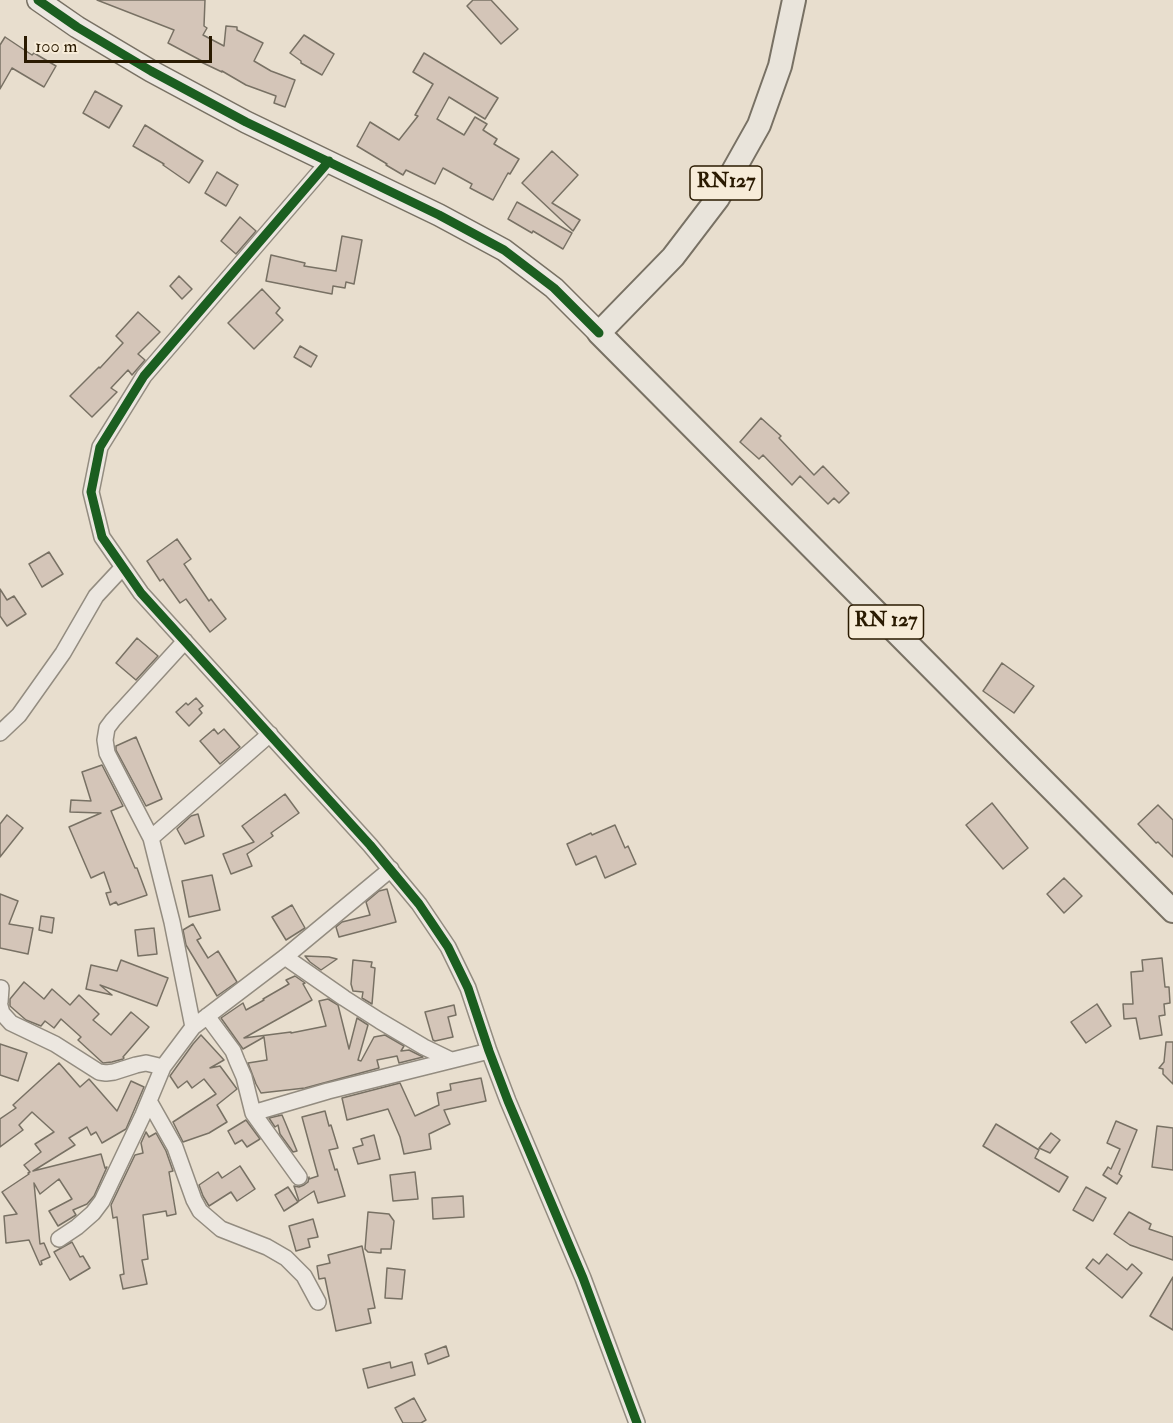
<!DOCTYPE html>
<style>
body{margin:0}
#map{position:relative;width:1173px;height:1423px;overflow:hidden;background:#e8dece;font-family:"IM FELL Double Pica",serif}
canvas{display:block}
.scale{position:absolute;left:24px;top:36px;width:188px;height:27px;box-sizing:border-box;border:3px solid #2a1a01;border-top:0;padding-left:8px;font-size:18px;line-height:21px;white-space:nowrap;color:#2a1a01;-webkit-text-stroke:4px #f7ecd9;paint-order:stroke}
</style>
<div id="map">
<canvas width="1173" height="1423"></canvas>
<div class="scale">100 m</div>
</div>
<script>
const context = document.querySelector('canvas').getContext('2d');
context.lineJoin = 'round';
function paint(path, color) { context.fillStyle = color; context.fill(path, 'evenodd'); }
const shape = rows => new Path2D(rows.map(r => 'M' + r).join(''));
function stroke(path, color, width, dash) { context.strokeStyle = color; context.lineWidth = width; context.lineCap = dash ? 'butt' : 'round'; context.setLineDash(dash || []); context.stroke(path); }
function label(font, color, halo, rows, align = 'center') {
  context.font = font + ' "IM FELL Double Pica",serif'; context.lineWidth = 5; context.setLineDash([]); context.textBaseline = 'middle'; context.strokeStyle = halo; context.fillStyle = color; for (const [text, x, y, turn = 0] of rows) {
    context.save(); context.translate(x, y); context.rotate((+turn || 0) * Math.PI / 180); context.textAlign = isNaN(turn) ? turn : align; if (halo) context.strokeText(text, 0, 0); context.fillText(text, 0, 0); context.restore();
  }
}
const building = shape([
 [97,0,205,0,204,26,207,28,203,35,224,46,226,26,237,27,237,30,263,43,254,61,271,71,295,80,285,107,274,103,276,96,246,85,222,71,222,72,201,62,202,61,168,43,174,30,97,0],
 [473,0,491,0,518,29,501,44,467,6,473,0],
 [304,35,334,54,322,75,301,63,301,61,290,53,304,35],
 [5,37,32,55,34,53,56,66,44,87,12,68,0,89,0,45,5,37],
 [424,53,498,98,485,119,449,97,437,119,464,135,475,117,487,124,483,130,497,139,494,144,519,159,510,174,508,173,493,200,470,188,472,184,443,168,435,184,406,170,403,175,386,165,387,164,357,146,370,122,399,140,418,116,415,115,433,84,413,72,424,53],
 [95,91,122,106,109,128,83,113,95,91],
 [145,125,203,161,189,183,163,165,164,164,133,146,145,125],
 [552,151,578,175,552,203,580,220,573,231,522,183,552,151],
 [217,172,238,185,226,206,205,193,217,172],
 [517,202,572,233,563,249,533,231,532,233,508,219,517,202],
 [240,217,256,231,236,254,221,241,240,217],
 [342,236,362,240,354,284,346,282,345,288,333,286,332,294,266,281,271,255,305,263,304,266,336,271,342,236],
 [179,276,192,289,182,299,170,286,179,276],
 [262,289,280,308,276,313,283,320,254,349,228,323,262,289],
 [138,312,160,332,138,354,145,360,132,375,128,370,111,388,117,392,92,417,70,396,99,367,100,368,123,343,116,336,138,312],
 [300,346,317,356,311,367,294,357,300,346],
 [761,418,781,436,779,438,814,475,823,466,849,493,839,503,834,498,828,504,800,476,792,485,763,455,759,459,740,442,761,418],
 [177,539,191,559,184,564,209,601,211,599,226,619,210,632,186,599,180,603,163,579,160,581,147,561,177,539],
 [49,552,63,574,42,587,29,564,49,552],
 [0,589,7,600,14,596,26,614,7,626,0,616,0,589],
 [137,638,158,656,136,680,116,663,137,638],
 [1002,663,1034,686,1014,713,983,691,1002,663],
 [196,698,203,706,199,709,202,713,189,726,176,712,186,703,188,705,196,698],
 [214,729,218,734,224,729,240,747,220,764,200,741,214,729],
 [136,737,162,799,146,806,116,750,116,746,136,737],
 [102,765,123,806,111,811,135,868,137,868,147,895,118,905,116,902,110,905,106,893,111,892,104,872,91,878,69,827,101,813,70,812,71,800,91,801,82,772,102,765],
 [285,794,299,813,271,833,273,836,247,854,252,866,231,874,223,854,254,842,242,826,285,794],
 [992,803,1028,848,1003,869,966,825,992,803],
 [1158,805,1173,820,1173,857,1158,842,1156,843,1138,824,1158,805],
 [198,814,204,836,185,844,177,829,191,816,198,814],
 [7,815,23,828,0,857,0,824,7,815],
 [615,825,625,848,628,846,636,864,605,878,596,856,576,865,567,844,591,833,592,835,615,825],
 [212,875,220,910,189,917,182,881,212,875],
 [1064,878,1082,896,1064,913,1047,894,1064,878],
 [387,889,396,922,339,937,336,927,342,922,370,915,366,902,379,891,387,889],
 [0,894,18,901,9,924,33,928,28,954,0,948,0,894],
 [292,905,305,928,286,940,272,917,292,905],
 [41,916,54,918,52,933,39,930,41,916],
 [193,924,201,938,197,940,208,958,218,951,237,982,217,996,186,945,183,930,193,924],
 [154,928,157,954,138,956,135,930,154,928],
 [305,956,329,957,337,959,321,970,310,962,305,956],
 [1162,958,1165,987,1169,987,1170,1003,1164,1004,1165,1015,1159,1016,1162,1035,1140,1039,1136,1018,1124,1019,1123,1004,1133,1004,1131,972,1143,971,1142,960,1162,958],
 [121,960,168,978,157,1006,100,985,112,995,86,989,91,965,117,971,121,960],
 [353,960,372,962,371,967,375,968,372,1004,362,998,363,992,353,991,351,984,353,960],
 [295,976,305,983,303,984,312,1000,244,1038,291,1032,291,1033,326,1026,319,1001,328,999,338,1005,349,1049,357,1018,368,1025,358,1060,361,1061,374,1037,385,1035,404,1046,401,1051,409,1050,423,1057,399,1063,397,1056,377,1060,379,1068,305,1088,261,1093,256,1084,248,1063,267,1060,264,1037,243,1049,221,1018,243,1003,246,1010,264,1000,263,999,289,984,286,980,295,976],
 [24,982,44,999,52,989,70,1005,79,995,99,1014,93,1020,111,1035,131,1012,149,1027,123,1057,124,1058,123,1059,112,1062,103,1063,78,1040,81,1037,61,1019,54,1028,45,1021,41,1026,26,1020,10,1006,10,999,24,982],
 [1097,1004,1111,1026,1086,1043,1071,1022,1097,1004],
 [454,1005,456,1015,448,1017,453,1037,435,1041,433,1040,425,1012,454,1005],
 [201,1035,224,1060,210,1068,220,1066,237,1089,217,1105,227,1122,209,1133,183,1142,173,1122,216,1094,204,1079,192,1088,187,1081,178,1088,170,1076,193,1044,201,1035],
 [1166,1042,1173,1042,1173,1084,1163,1074,1163,1069,1159,1068,1164,1062,1166,1042],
 [0,1044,27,1053,18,1081,0,1075,0,1044],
 [59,1063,80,1087,89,1079,117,1111,131,1081,144,1087,126,1129,102,1143,96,1132,91,1135,87,1127,69,1138,75,1145,33,1171,101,1154,105,1168,107,1167,94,1196,87,1204,73,1210,76,1215,58,1226,49,1211,72,1199,59,1179,40,1194,34,1183,40,1244,44,1243,50,1257,41,1261,42,1264,40,1265,29,1240,6,1243,4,1216,17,1214,2,1192,29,1174,28,1173,30,1172,24,1165,41,1152,35,1144,54,1132,32,1112,19,1125,23,1130,0,1147,0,1119,16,1108,13,1105,59,1063],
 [481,1078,486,1101,444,1110,450,1124,429,1134,431,1149,404,1154,400,1137,388,1109,347,1120,342,1098,400,1083,415,1116,439,1105,437,1093,451,1090,450,1084,481,1078],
 [325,1111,329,1126,331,1125,338,1148,329,1150,335,1170,337,1169,345,1196,318,1203,314,1191,299,1201,294,1186,299,1187,304,1185,308,1182,309,1177,309,1179,318,1176,302,1117,325,1111],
 [282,1115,285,1122,297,1151,293,1152,280,1134,278,1125,275,1127,269,1118,282,1115],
 [246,1120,260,1139,247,1147,242,1140,235,1144,228,1131,246,1120],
 [1116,1121,1137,1130,1119,1174,1122,1176,1117,1184,1103,1175,1108,1167,1111,1169,1120,1149,1107,1143,1116,1121],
 [996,1124,1039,1150,1035,1158,1068,1177,1059,1192,983,1146,996,1124],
 [1157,1126,1173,1128,1173,1170,1152,1167,1157,1126],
 [146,1132,149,1137,156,1133,166,1151,173,1171,169,1172,176,1214,167,1216,166,1211,143,1215,148,1259,142,1260,147,1284,123,1289,120,1275,124,1274,117,1217,113,1218,111,1205,135,1155,143,1153,141,1143,146,1132],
 [1051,1133,1060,1140,1050,1153,1039,1148,1051,1133],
 [374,1135,380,1159,358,1164,353,1148,363,1145,361,1139,374,1135],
 [240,1166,255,1189,237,1201,231,1192,209,1206,203,1196,199,1185,218,1172,222,1178,240,1166],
 [415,1172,418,1199,393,1201,390,1175,415,1172],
 [288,1187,298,1202,284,1211,275,1195,288,1187],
 [1086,1187,1106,1198,1093,1221,1073,1210,1086,1187],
 [463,1196,464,1217,433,1219,432,1198,463,1196],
 [368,1212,389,1214,394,1221,391,1249,381,1249,381,1253,368,1252,365,1249,368,1212],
 [1129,1212,1151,1224,1149,1229,1173,1237,1173,1260,1130,1245,1114,1234,1129,1212],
 [313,1219,318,1237,308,1239,310,1247,296,1251,289,1226,313,1219],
 [72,1242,80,1257,83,1256,90,1268,70,1280,54,1252,72,1242],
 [362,1246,375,1308,368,1309,371,1323,336,1331,325,1278,319,1279,317,1266,330,1263,328,1255,362,1246],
 [1107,1254,1127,1270,1132,1264,1142,1273,1122,1298,1086,1268,1093,1259,1099,1264,1107,1254],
 [387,1268,405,1270,402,1299,385,1298,387,1268],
 [1173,1277,1173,1330,1150,1316,1173,1277],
 [446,1346,449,1356,428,1364,425,1354,446,1346],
 [390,1362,391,1368,412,1362,415,1375,368,1388,363,1369,390,1362],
 [414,1398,426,1420,421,1423,403,1423,395,1408,414,1398]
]);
const street = shape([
 [329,161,144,376,100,447,91,492,102,537,141,593,370,845,419,904,448,947,468,988,489,1051,508,1101,583,1278,637,1423],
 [0,733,19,715,63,653,96,596,123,567],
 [151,838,107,753,105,740,107,728,113,720,185,641],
 [285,957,344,998,380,1021,424,1047,451,1060],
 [0,1002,1,988],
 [0,1006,2,1013,11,1023,55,1044,99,1072,106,1073,114,1072,136,1065,146,1063,163,1067],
 [207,1016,233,1051,237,1061,244,1077,253,1113,299,1177],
 [193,1027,172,922,151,838,270,734],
 [149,1101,175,1147,194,1200,200,1211,221,1229,267,1247,286,1258,304,1276,318,1302],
 [253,1113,328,1091,489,1051],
 [59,1239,77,1227,93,1213,102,1201,143,1115,163,1067,193,1027,285,957,391,869]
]);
const secondary = shape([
 [38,0,77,27,151,71,246,122,439,215,504,250,554,288,599,333]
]);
const primary = shape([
 [794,0,780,66,759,125,718,198,673,257,599,333,1173,911]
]);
const cycleway = shape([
 [38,0,77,27,151,71,246,122,439,215,504,250,554,288,599,333],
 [329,161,144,376,100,447,91,492,102,537,141,593,370,845,419,904,448,947,468,988,489,1051,508,1101,583,1278,637,1423]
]);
const shields = [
 [726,183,72],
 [886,622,75]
];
const shieldNames = [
 ["RN127",726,183],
 ["RN 127",886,622]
];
paint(building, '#d4c5b8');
stroke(building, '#787164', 1.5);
stroke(street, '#938c80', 18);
stroke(secondary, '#787164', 24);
stroke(primary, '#787164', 26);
stroke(street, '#ece7e0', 15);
stroke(secondary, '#ece7e0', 21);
stroke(primary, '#e9e4db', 22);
stroke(cycleway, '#1b5e20', 9);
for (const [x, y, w] of shields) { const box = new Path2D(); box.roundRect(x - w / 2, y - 17, w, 34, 4.5); context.fillStyle = '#f7ecd9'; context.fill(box); stroke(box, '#2a1a01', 1.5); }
label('bold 20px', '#2a1a01', null, shieldNames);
</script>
